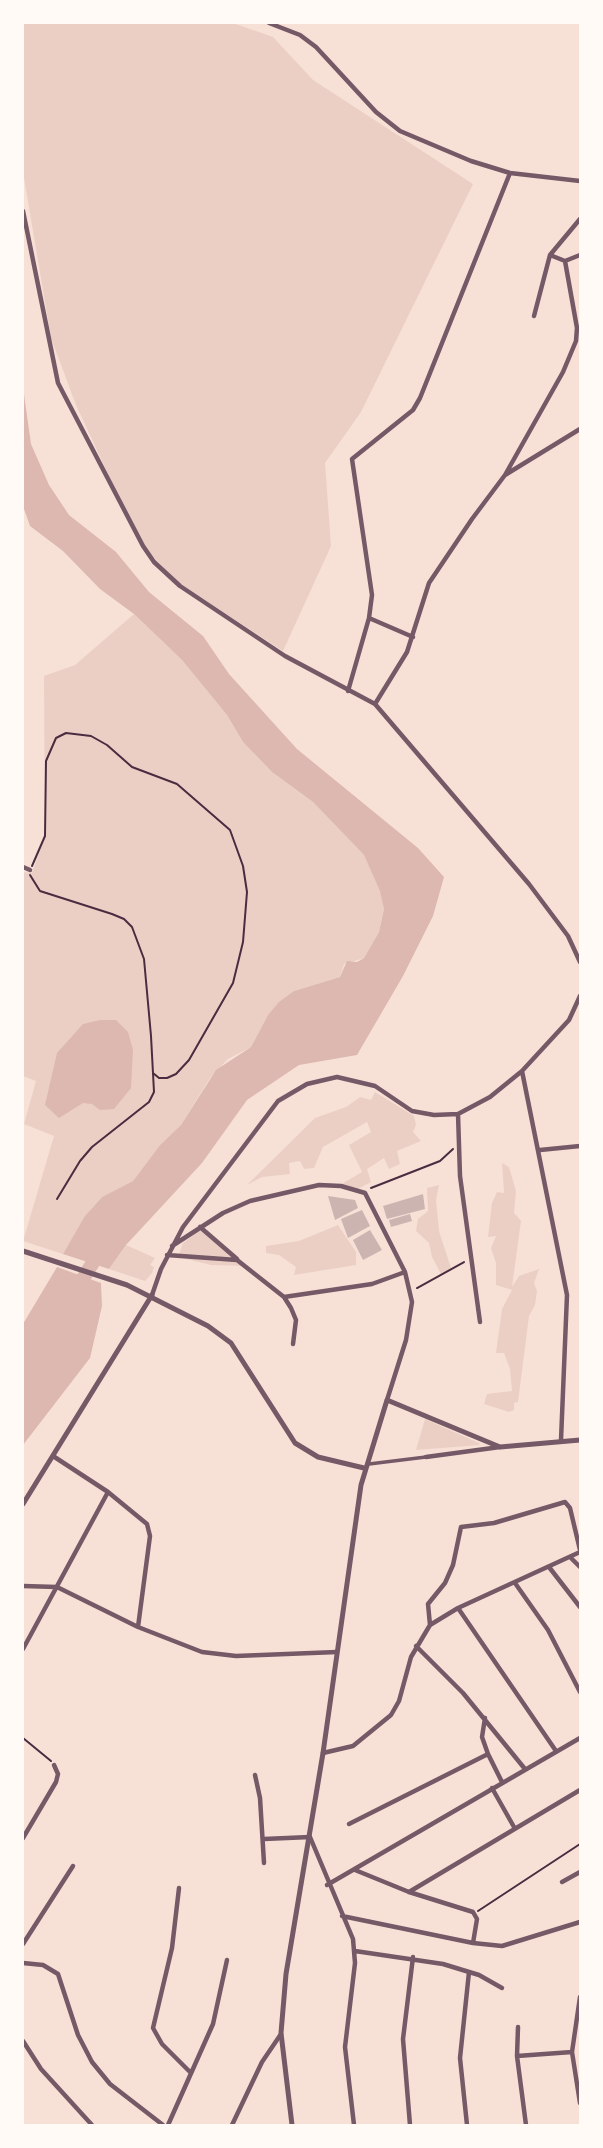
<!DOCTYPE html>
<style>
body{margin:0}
#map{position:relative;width:603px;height:2148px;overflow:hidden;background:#f7e1d7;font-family:"Libre Baskerville",serif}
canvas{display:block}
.frame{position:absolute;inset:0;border:24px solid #fffaf5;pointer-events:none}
</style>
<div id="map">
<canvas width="603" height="2148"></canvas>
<div class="frame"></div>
</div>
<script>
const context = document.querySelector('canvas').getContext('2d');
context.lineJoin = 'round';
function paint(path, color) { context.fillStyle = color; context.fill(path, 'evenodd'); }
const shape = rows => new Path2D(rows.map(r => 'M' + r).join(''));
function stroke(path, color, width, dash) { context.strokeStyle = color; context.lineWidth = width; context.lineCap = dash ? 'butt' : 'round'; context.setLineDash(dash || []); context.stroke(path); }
const green = shape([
 [23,23,233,23,273,37,313,80,473,184,361,412,325,463,331,546,283,651,176,581,140,543,76,405,51,338,23,172],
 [134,614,182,660,227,715,243,742,272,772,313,802,364,855,381,891,384,909,379,932,364,958,344,964,340,977,294,991,268,1015,251,1047,228,1059,210,1078,181,1125,160,1145,133,1181,102,1197,91,1209,63,1254,23,1241,54,1136,24,1124,36,1081,23,1076,23,872,32,873,45,836,44,676,75,665],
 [375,1092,414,1116,416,1125,413,1132,421,1141,397,1151,400,1164,389,1169,384,1158,367,1169,371,1182,354,1191,340,1185,362,1172,349,1145,371,1132,367,1122,323,1147,314,1168,304,1169,300,1161,289,1163,290,1174,262,1177,247,1185,315,1118,346,1107,360,1097,371,1100],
 [502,1163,509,1167,516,1191,514,1213,521,1221,512,1287,519,1276,539,1269,534,1283,537,1291,535,1305,529,1316,518,1402,514,1403,514,1410,509,1412,484,1404,487,1394,512,1391,510,1369,504,1353,496,1353,502,1309,512,1290,496,1285,496,1263,491,1248,496,1236,488,1237,492,1203,497,1192,504,1193],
 [439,1185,436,1200,439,1231,451,1268,441,1274,432,1257,429,1243,416,1231,418,1219,428,1211,427,1188],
 [338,1225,356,1252,356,1265,294,1275,296,1267,279,1255,266,1253,266,1246,299,1241],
 [201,1229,230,1250,248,1266,211,1265,178,1257,183,1243],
 [126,1245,155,1258,150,1265,154,1267,152,1273,145,1281,109,1269],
 [425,1419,479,1443,480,1445,416,1450]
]);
const water = shape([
 [23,387,31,444,49,485,69,515,116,552,149,592,203,636,229,674,297,749,418,848,444,877,433,916,403,976,357,1055,299,1065,247,1100,202,1163,126,1245,109,1269,63,1254,85,1216,102,1197,133,1181,160,1145,181,1125,216,1070,251,1047,268,1015,279,1002,294,991,340,977,347,961,357,962,364,958,379,932,384,909,380,891,364,855,313,802,272,772,243,742,227,715,182,660,134,614,100,589,63,551,30,526,23,506],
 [100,1020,116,1020,128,1032,133,1050,131,1088,114,1109,100,1110,92,1104,83,1103,59,1118,45,1105,57,1053,83,1024],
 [57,1267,101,1283,102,1306,90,1358,23,1445,23,1324]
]);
const river = shape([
 [74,1293,102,1248]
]);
const building = shape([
 [423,1194,425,1209,387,1219,383,1206],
 [328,1196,355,1200,358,1208,335,1220],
 [362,1210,370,1226,348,1238,341,1219],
 [410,1214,412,1221,391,1227,389,1220],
 [370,1230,382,1250,363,1260,353,1240]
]);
const path = shape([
 [32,866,45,836,46,761,56,738,66,733,91,736,107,745,132,767,177,784,230,830,243,866,247,892,243,942,233,983,189,1060,176,1074,167,1078,159,1078,153,1073],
 [30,875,40,891,112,914,124,919,132,927,144,959,151,1036,154,1092,149,1102,92,1147,80,1161,57,1199],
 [371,1188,440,1161,453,1149],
 [417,1288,464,1262],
 [23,1738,51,1761],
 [478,1911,580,1844]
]);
const pedestrian = shape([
 [369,1464,426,1457]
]);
const minor = shape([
 [269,23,300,35,316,47,376,112,400,131,471,161,510,173,580,181],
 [23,211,58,383,143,546,154,562,180,586,285,656,375,704,529,884,568,936,580,962],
 [550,255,565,261,580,255],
 [534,316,550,255,580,219],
 [505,475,563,372,576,341,577,328,565,261],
 [369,618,413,637],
 [348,691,369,618,372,595,352,459,413,410,420,398,510,173],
 [375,704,407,652,429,583,472,519,505,475,580,429],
 [23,867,30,870],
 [522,1071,567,1295,561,1440],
 [458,1114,460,1176,480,1322],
 [540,1150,580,1146],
 [200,1227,237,1259],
 [172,1246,223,1213,250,1201,319,1185,341,1186,365,1193,405,1272,412,1302,406,1340,387,1400],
 [167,1255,237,1260,284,1297,291,1308,296,1320,293,1344],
 [152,1295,161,1269,183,1227,278,1101,307,1084,337,1077,375,1086,412,1111,434,1115,458,1114,490,1097,522,1071,569,1020,580,996],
 [284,1297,372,1284,405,1272],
 [53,1456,108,1492,147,1524,150,1536,138,1627],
 [426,1457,500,1447],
 [570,1557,580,1567],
 [549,1567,580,1607],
 [515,1583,548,1630,580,1692],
 [23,1586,57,1587,138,1627,202,1652,236,1656,337,1652],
 [458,1608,556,1751],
 [430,1625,428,1604,445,1583,453,1565,461,1527,494,1523,565,1502,570,1508,580,1550],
 [416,1646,463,1693,525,1769],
 [23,1649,108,1492],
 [323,1753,353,1746,391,1715,399,1701,411,1657,430,1625,458,1608,580,1552],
 [488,1754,502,1782],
 [255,1775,260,1798,264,1863],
 [492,1788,514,1827],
 [349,1824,488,1754,482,1737,485,1718],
 [23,1838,56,1782,58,1774,54,1765],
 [264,1839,310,1837,353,1939,355,1963,345,2047,354,2125],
 [355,1870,409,1892,473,1912,477,1919,473,1943],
 [562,1882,580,1872],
 [327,1885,580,1738],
 [179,1888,172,1948,153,2028,162,2044,191,2073],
 [409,1892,580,1790],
 [342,1916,473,1943,502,1946,580,1922],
 [23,1944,73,1866],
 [355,1951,443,1964,479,1975,502,1988],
 [23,1963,43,1965,58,1974,78,2035,92,2062,110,2084,163,2125],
 [580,1997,572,2052,580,2103],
 [518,2027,517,2056,526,2125],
 [23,2041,41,2069,92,2125],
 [517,2056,572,2052],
 [168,2125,213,2024,227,1960],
 [232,2125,262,2062,281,2034],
 [410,2125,403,2039,413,1957],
 [467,2125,460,2058,469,1972]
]);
const tertiary = shape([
 [23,1251,127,1285,208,1326,231,1343,295,1443,318,1457,364,1468],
 [23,1504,152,1295],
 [292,2125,281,2033,286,1974,323,1753,361,1485,387,1400,500,1447,580,1440]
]);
paint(green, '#ebcfc5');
paint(water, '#dcb8b0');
stroke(river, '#dcb8b0', 14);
paint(building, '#ccb4b1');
stroke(path, '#4a2c40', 2);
stroke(pedestrian, '#755966', 3.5);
stroke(minor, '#755966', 4.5);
stroke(tertiary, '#755966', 5);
</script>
